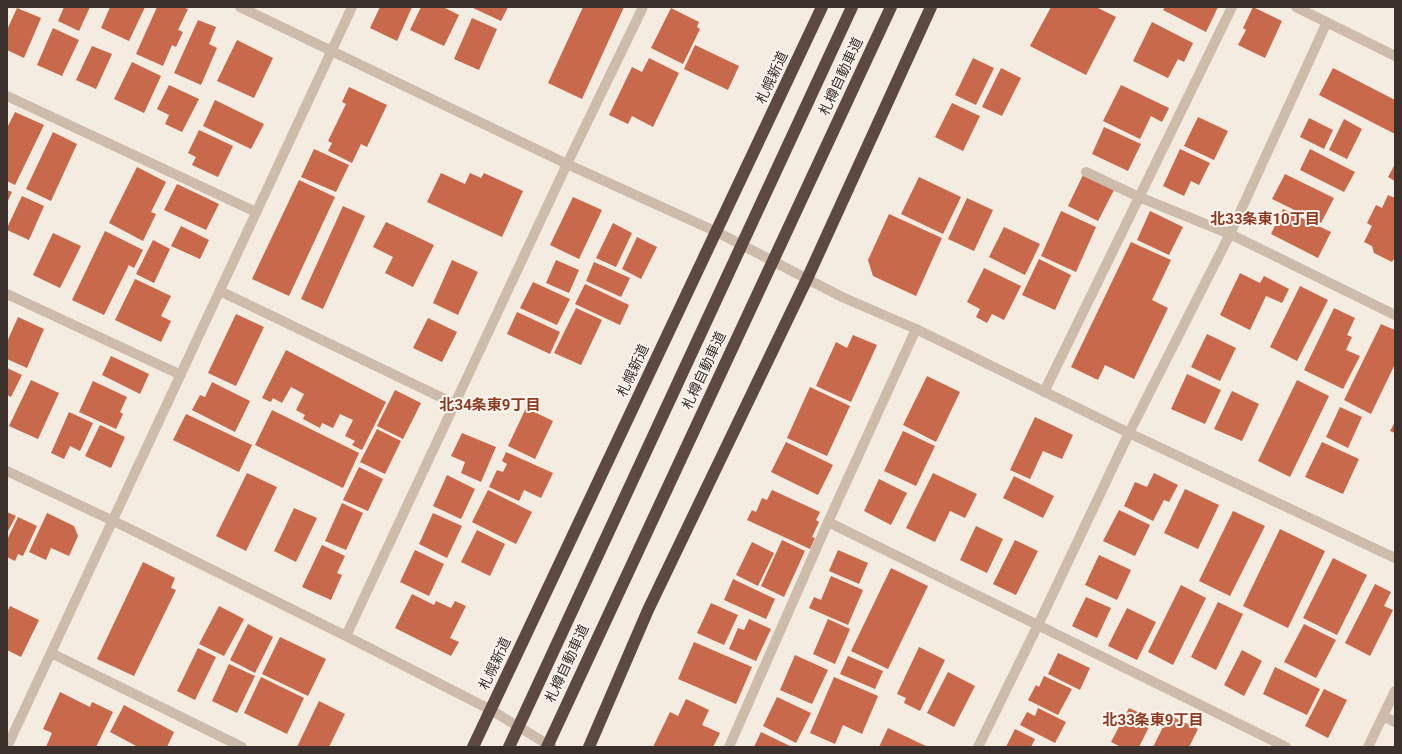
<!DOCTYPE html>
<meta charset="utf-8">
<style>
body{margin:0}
#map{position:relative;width:1402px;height:754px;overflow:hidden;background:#f4ebe1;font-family:Roboto,sans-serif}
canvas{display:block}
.frame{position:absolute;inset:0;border:8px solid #3b302b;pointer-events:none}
</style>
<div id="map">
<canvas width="1402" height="754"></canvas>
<div class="frame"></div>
</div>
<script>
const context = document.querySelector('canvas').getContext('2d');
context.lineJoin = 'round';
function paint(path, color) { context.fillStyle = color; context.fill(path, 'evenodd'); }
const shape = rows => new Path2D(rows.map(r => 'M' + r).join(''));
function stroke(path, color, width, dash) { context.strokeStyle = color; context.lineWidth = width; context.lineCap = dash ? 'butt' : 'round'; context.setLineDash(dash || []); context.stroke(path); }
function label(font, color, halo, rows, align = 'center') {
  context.font = font + ' Roboto,"Noto Sans JP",sans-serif'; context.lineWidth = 4; context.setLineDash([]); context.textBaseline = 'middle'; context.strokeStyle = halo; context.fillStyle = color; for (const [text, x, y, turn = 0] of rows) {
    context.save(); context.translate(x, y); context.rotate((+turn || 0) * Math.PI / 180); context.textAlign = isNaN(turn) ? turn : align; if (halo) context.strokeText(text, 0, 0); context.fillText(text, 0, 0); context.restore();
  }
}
const building = shape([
 [64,7,90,7,79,31,58,21],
 [110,7,145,7,129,41,101,28],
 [157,7,182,7,188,9,178,30,183,32,176,47,172,45,163,66,136,54],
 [380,7,412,7,397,41,370,28],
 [421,7,443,7,459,15,444,46,410,30],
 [474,7,508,7,501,21,473,8],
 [583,7,624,7,582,99,548,83],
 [1051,7,1096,7,1116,17,1086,75,1030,46],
 [1165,7,1218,7,1206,32,1163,10],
 [1253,7,1282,21,1265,58,1238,45,1246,30,1243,28],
 [17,8,41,18,24,58,7,50,7,30],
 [671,8,699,22,697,27,700,29,683,64,651,48],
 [472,18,497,29,479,70,454,59],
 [198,20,216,27,209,44,217,48,201,85,174,73],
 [1152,22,1193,43,1184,62,1178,59,1168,78,1133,61],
 [53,28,79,40,62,76,37,65],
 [237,40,273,58,254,98,217,81],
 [695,45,739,66,728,90,684,69],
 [92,46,112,54,96,89,76,80],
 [649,58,679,73,653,127,632,116,628,124,609,115,632,67,642,72],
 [973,58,994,68,976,105,955,95],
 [132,62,161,76,144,113,114,99],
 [1001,68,1021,78,1002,116,982,107],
 [1333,68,1395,100,1395,134,1319,95],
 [169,85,199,99,182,132,165,124,169,115,157,109],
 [1121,85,1169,108,1162,122,1151,116,1140,139,1103,121],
 [349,87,387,105,367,147,361,144,352,163,328,151,332,143,328,141,346,104,342,102],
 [215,100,264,124,251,149,203,126],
 [952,103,980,116,963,151,935,137],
 [15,112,44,125,15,185,7,181,7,128],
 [1198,117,1228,131,1214,160,1184,146],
 [1309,118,1333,130,1324,149,1300,137],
 [1344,119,1362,129,1347,159,1329,150],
 [1104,127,1141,144,1128,171,1092,154],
 [199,130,233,146,218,177,192,165,196,157,188,153],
 [53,132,77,144,51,201,26,189],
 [314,149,349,165,336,192,301,177],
 [1180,149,1210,163,1199,185,1191,181,1184,196,1163,186],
 [1310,149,1355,172,1344,192,1300,170],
 [1395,164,1395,181,1388,177],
 [137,167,166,182,151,212,156,214,143,241,109,223],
 [441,173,465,184,470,173,481,178,484,173,523,191,502,237,427,202],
 [1285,174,1334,198,1321,223,1272,199],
 [1083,175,1114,190,1098,221,1068,206],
 [919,177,961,197,943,234,901,214],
 [299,180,335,197,289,296,252,279],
 [177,184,219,204,206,230,164,210],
 [7,190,12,192,7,203],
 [1388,195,1395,198,1395,257,1392,262,1374,253,1372,246,1364,242,1372,226,1367,223,1376,205,1382,208],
 [22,196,44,206,29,240,7,230,7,228],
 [573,197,602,210,579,259,550,245],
 [967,198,993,210,974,251,948,239],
 [343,206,365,216,323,309,301,299],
 [1283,209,1331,232,1318,258,1271,234],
 [1061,211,1096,227,1076,272,1041,256],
 [1150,211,1183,227,1169,255,1137,240],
 [889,214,942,238,916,296,873,276,868,260],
 [386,222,434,245,413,287,385,273,393,257,373,247],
 [613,223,632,233,616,267,596,258],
 [181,226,209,240,200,259,171,246],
 [1004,227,1040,244,1025,275,989,257],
 [105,231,143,250,134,268,129,265,104,315,72,300],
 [53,233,81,246,60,288,33,275],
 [637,237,657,247,641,279,622,269],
 [153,240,170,249,154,283,136,274],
 [1131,242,1171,260,1152,300,1168,308,1134,379,1105,365,1098,380,1071,367],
 [1039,259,1071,275,1055,310,1022,295],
 [452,260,478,272,458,315,433,303],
 [556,260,579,270,569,293,546,283],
 [594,262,630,278,621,297,586,281],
 [984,268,1021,286,1004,320,992,314,987,323,976,317,980,309,967,302],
 [1240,273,1260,283,1264,276,1289,289,1282,303,1266,296,1250,330,1220,315],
 [135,279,171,296,161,316,171,321,161,342,115,320],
 [533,282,570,299,557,325,520,308],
 [585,284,629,305,620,325,575,304],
 [1300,286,1328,300,1297,361,1270,347],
 [576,308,602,320,581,365,554,353],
 [1334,308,1355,318,1347,335,1352,337,1346,350,1360,356,1343,389,1304,370],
 [517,312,560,332,550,354,507,334],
 [236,314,264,327,236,386,208,373],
 [18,317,44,329,27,368,7,359,7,342],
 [428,318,457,332,442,362,413,348],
 [1381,324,1395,330,1395,364,1371,414,1344,400],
 [1207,334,1236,348,1220,381,1191,367],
 [853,335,877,345,851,402,816,386,836,342,847,348],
 [286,350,386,402,362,450,352,445,355,441,345,436,353,420,340,414,333,428,322,423,320,428,303,419,305,415,296,410,304,394,291,387,282,403,273,398,271,402,262,398],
 [111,356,149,374,140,394,102,375],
 [7,368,22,375,11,397,7,395],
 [1187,374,1221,390,1205,424,1171,409],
 [927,376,960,392,936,442,903,425],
 [31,380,59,393,38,439,9,426],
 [1297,380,1329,396,1290,477,1258,461],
 [93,381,127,397,120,412,123,414,116,429,79,412],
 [212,382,250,401,235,432,192,410,200,395,205,397],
 [810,387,850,406,827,456,787,438],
 [395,390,421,403,403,439,377,426],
 [1232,391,1259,404,1242,441,1214,429],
 [1340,407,1362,417,1348,448,1326,437],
 [526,408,553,421,535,459,508,446],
 [272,410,359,453,343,488,255,445],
 [69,412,93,423,80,451,70,446,64,459,51,453],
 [186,414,252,445,239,472,173,440],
 [1035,417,1073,435,1062,459,1043,451,1030,479,1010,470],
 [1395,422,1395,433,1390,431],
 [100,425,125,437,111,468,85,456],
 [377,429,401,441,385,474,360,462],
 [903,431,935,446,916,486,884,471],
 [462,433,496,447,481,482,461,473,465,462,451,456],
 [786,442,833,465,818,495,771,472],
 [1322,442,1359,459,1343,494,1305,477],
 [506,452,553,473,541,498,524,490,519,501,489,487,497,470,503,472,507,464,502,461],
 [359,467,383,479,368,511,343,500],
 [247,473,277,487,246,551,216,536],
 [933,473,977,494,965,518,950,511,935,542,906,528],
 [1154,473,1178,485,1169,502,1164,500,1153,521,1124,506,1135,482,1147,487],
 [447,475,475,489,461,519,433,506],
 [1014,476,1054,496,1043,518,1003,498],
 [879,479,907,493,891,525,864,511],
 [1185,489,1219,505,1198,549,1164,533],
 [488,490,532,512,516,544,472,522],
 [772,490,820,512,816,520,819,522,812,537,815,538,810,549,747,520,752,510,756,512,762,498,767,500],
 [342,503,363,513,346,550,325,541],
 [294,508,317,518,296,562,274,551],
 [1119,510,1150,525,1135,556,1103,541],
 [1233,511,1265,526,1230,596,1199,581],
 [7,512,16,516,7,533],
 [47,513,74,526,78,536,69,556,51,548,46,560,29,552],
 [433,513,462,526,447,558,419,544],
 [18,517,37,526,23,556,18,554,15,561,7,557,7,540],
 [976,526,1003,539,987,573,960,560],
 [1280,529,1325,551,1288,628,1243,606],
 [477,530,505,544,490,576,461,562],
 [782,540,805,551,784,597,761,586],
 [1015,540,1038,551,1016,595,993,584],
 [752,542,774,553,758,586,736,575],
 [322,545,345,556,337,573,342,575,331,600,302,587],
 [415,550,444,564,429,596,400,582],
 [838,550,868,563,859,584,829,571],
 [1099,555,1131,570,1117,600,1085,585],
 [1333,558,1367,575,1337,635,1303,618],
 [143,562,175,578,171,588,176,590,134,676,97,659],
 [891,568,928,586,888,669,851,651],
 [831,576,863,590,848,625,809,608,814,597,821,600],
 [733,579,775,599,766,619,724,600],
 [1375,584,1391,592,1384,606,1393,610,1370,656,1345,643],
 [1181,585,1206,598,1173,665,1148,652],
 [412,594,434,605,436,601,451,608,455,601,466,606,450,638,459,642,451,656,395,628],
 [1086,597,1111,608,1097,638,1072,626],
 [1218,602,1243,614,1216,670,1191,657],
 [711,603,738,615,724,645,697,633],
 [10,606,39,620,21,657,7,650,7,612],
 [219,606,244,619,224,656,199,644],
 [1127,608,1156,622,1137,660,1108,646],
 [749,619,771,629,756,661,729,649,738,628,744,630],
 [828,619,850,629,835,664,813,654],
 [248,624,273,637,255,673,230,660],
 [1304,624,1336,640,1316,678,1284,662],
 [280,637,326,659,308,696,262,674],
 [694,642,752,667,736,704,678,679],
 [919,647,945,660,920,711,904,703,906,698,897,694],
 [198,648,216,657,195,700,177,691],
 [1242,650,1262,661,1244,696,1224,685],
 [1058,653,1090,668,1080,690,1048,674],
 [795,655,828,670,812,704,780,690],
 [848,656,883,671,875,689,840,674],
 [229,664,255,676,237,713,212,701],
 [1275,667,1320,689,1307,715,1263,694],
 [948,672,975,686,954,727,927,713],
 [1044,676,1072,689,1058,715,1028,700,1036,685,1039,687],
 [261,677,304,698,287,734,244,713],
 [834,677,878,696,862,734,843,725,835,744,810,733],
 [1324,689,1347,700,1328,738,1305,726],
 [60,692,90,707,92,702,113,712,96,747,46,747,52,733,43,729],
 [777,697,811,713,796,743,763,726],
 [686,699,709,710,702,725,720,733,713,747,653,747,670,712,678,716],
 [319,701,345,714,329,747,297,747],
 [124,705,174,732,167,747,138,747,110,732],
 [1038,708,1066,722,1055,743,1020,725,1027,712,1035,716],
 [1129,708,1144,715,1141,720,1150,725,1139,747,1121,747,1111,742],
 [1169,715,1198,729,1189,747,1153,747],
 [888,728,928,747,879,747],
 [1015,729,1035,739,1031,747,1006,747],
 [761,732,792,747,754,747]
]);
const minor = shape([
 [240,7,567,164,717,232,842,297,916,329,1129,433,1395,558],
 [1296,7,1395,56],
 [7,96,256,212],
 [1086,172,1139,197,1230,234,1395,315],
 [220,291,455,404],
 [7,294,181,375],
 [1044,392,1232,7],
 [7,471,126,527,346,636,491,710,552,747],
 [828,522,1286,747],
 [346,636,567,164,643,7],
 [51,653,242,747],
 [1383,716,1395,722],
 [7,747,352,7],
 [729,747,828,522,916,329],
 [978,747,1038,625,1129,433,1230,234,1327,22],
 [1368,747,1395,691]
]);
const highway = shape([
 [473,747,822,7],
 [589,747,648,610,807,279,931,7]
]);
const highwayBridge = shape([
 [509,747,852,7],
 [547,747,891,7]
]);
const streetNames = [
 ["札樽自動車道",842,77,-65],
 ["札幌新道",773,78,-65],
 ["札幌新道",634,371,-65],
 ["札樽自動車道",705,371,-65],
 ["札幌新道",496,664,-65],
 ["札樽自動車道",568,664,-65]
];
const neighbourhoodNames = [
 ["北33条東10丁目",1265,220],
 ["北34条東9丁目",490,406],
 ["北33条東9丁目",1153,721]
];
paint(building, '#c8694b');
stroke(minor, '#cdbbac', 10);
stroke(highway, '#5c4a42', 12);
stroke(highwayBridge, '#5c4a42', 12);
label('14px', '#3b302b', '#fbf5ee', streetNames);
label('bold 15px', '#8c3b22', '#fbf5ee', neighbourhoodNames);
</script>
